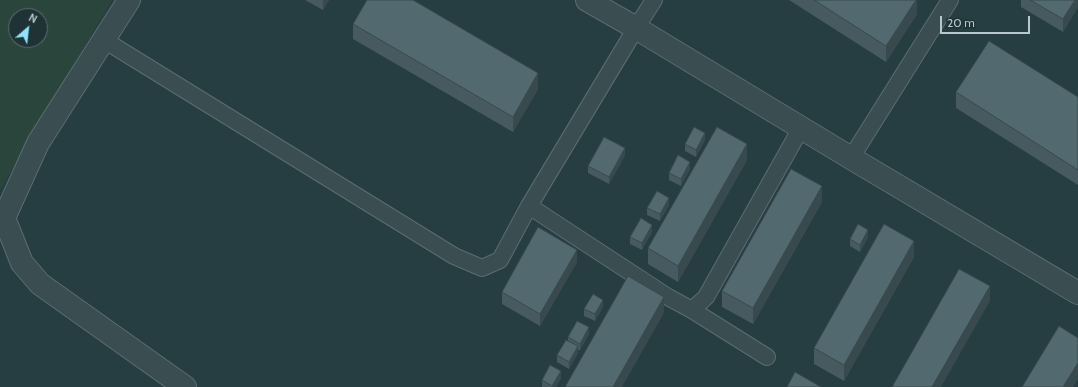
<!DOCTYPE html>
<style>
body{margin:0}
#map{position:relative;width:1078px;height:387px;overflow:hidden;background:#263d42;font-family:Cabin,sans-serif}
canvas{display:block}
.north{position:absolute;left:8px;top:8px;width:40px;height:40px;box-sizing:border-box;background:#1f3337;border:1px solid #5c6e72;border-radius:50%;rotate:28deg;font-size:11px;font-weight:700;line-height:16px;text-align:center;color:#b7c7cb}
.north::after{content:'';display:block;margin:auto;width:14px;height:18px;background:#8ee4fa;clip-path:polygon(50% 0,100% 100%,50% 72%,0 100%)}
.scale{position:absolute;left:940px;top:16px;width:90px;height:18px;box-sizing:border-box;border:2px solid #b7c7cb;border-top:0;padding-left:5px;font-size:12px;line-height:14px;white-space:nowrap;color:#b7c7cb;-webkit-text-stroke:3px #1f3337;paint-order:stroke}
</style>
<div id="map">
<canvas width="1078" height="387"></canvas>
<div class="north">N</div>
<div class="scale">20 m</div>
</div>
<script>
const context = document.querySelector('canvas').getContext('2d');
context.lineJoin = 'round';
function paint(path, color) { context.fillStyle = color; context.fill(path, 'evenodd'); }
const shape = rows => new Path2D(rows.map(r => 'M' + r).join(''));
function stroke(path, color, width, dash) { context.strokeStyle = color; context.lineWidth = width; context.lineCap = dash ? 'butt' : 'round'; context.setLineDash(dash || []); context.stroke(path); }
const green = shape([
 [0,0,112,0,0,190],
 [16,16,40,16,40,40,16,40]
]);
const service = shape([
 [104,40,454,256,482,268,500,260,529,206,636,28,654,0],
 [851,158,950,0],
 [529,206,668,297,692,310,706,297,801,128],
 [692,310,767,357]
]);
const minor = shape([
 [129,0,38,143,4,218,22,263,40,284,185,387],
 [587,0,636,28,851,158,1078,293]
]);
const wall = shape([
 [305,0,329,0,323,10],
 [789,0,917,0,917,14,886,62],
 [1021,0,1078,0,1078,7,1063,32,1021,7],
 [353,24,538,89,513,132,353,39],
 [956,92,1078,97,1078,185,956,108],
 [705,140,696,157,685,151,685,144],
 [625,155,609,184,588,173,588,166],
 [747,160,678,282,648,264,648,248],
 [690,169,681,186,669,180,669,173],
 [822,202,753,324,722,307,722,291],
 [669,205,660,221,647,215,647,208],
 [652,232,642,250,630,244,630,237],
 [868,237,860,252,850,246,850,239],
 [914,257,844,381,814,364,814,348],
 [577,262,540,326,502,304,502,292],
 [603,307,595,321,584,316,584,309],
 [589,334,580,350,578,350,578,353,569,369,557,362,557,355,568,341,568,337],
 [561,378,556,387,542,387,542,380]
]);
const shadedWall = shape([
 [323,0,329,0,323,10],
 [916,0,917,0,917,14,886,62,886,46],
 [1075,0,1078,0,1078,7,1063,32,1063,19],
 [538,73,538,89,513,132,513,117],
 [705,133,705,140,696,157,696,150],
 [747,144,747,160,678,282,678,266],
 [625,148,625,155,609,184,609,177],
 [690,162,690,169,681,186,681,179],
 [822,186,822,202,753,324,753,308],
 [669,198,669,205,660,221,660,214],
 [652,225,652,232,642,250,642,243],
 [868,230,868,237,860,252,860,245],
 [914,241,914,257,844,381,844,365],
 [577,250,577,262,540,326,540,314],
 [990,286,990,301,941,387,932,387],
 [664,297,664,313,622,387,613,387],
 [603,300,603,307,595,321,595,314],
 [589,327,589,334,580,350,580,344],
 [578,346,578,353,569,369,569,362],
 [1078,363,1078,379,1073,387,1063,387],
 [561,371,561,378,556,387,552,387,552,386]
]);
const building = shape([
 [367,0,413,0,538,73,513,117,353,24,367,0],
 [814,0,916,0,886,46,814,0],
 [1030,0,1075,0,1063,19,1030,0],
 [989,41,1078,97,1078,170,956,92,989,41],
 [694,127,705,133,696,150,685,144,694,127],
 [717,127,747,144,678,266,648,248,717,127],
 [604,137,625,148,609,177,588,166,604,137],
 [678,155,690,162,681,179,669,173,678,155],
 [791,169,822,186,753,308,722,291,791,169],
 [657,191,669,198,660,214,647,208,657,191],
 [641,218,652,225,642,243,630,237,641,218],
 [858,224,868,230,860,245,850,239,858,224],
 [884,224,914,241,844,365,814,348,884,224],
 [538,227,577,250,540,314,502,292,538,227],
 [959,269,990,286,932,387,892,387,959,269],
 [628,276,664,297,613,387,565,387,628,276],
 [593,294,603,300,595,314,584,309,593,294],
 [577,321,589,327,580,344,568,337,577,321],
 [1059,326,1078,338,1078,363,1063,387,1022,387,1059,326],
 [566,340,578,346,569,362,557,355,566,340],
 [550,365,561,371,552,386,542,380,550,365],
 [795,372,821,387,787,387,795,372]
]);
paint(green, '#2a453c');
stroke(service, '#5b6d72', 18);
stroke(minor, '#5b6d72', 24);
stroke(service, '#3a4d51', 16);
stroke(minor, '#3a4d51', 22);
paint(wall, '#465a5f');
paint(shadedWall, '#394a4e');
paint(building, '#51696f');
stroke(building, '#394a4e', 1);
</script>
